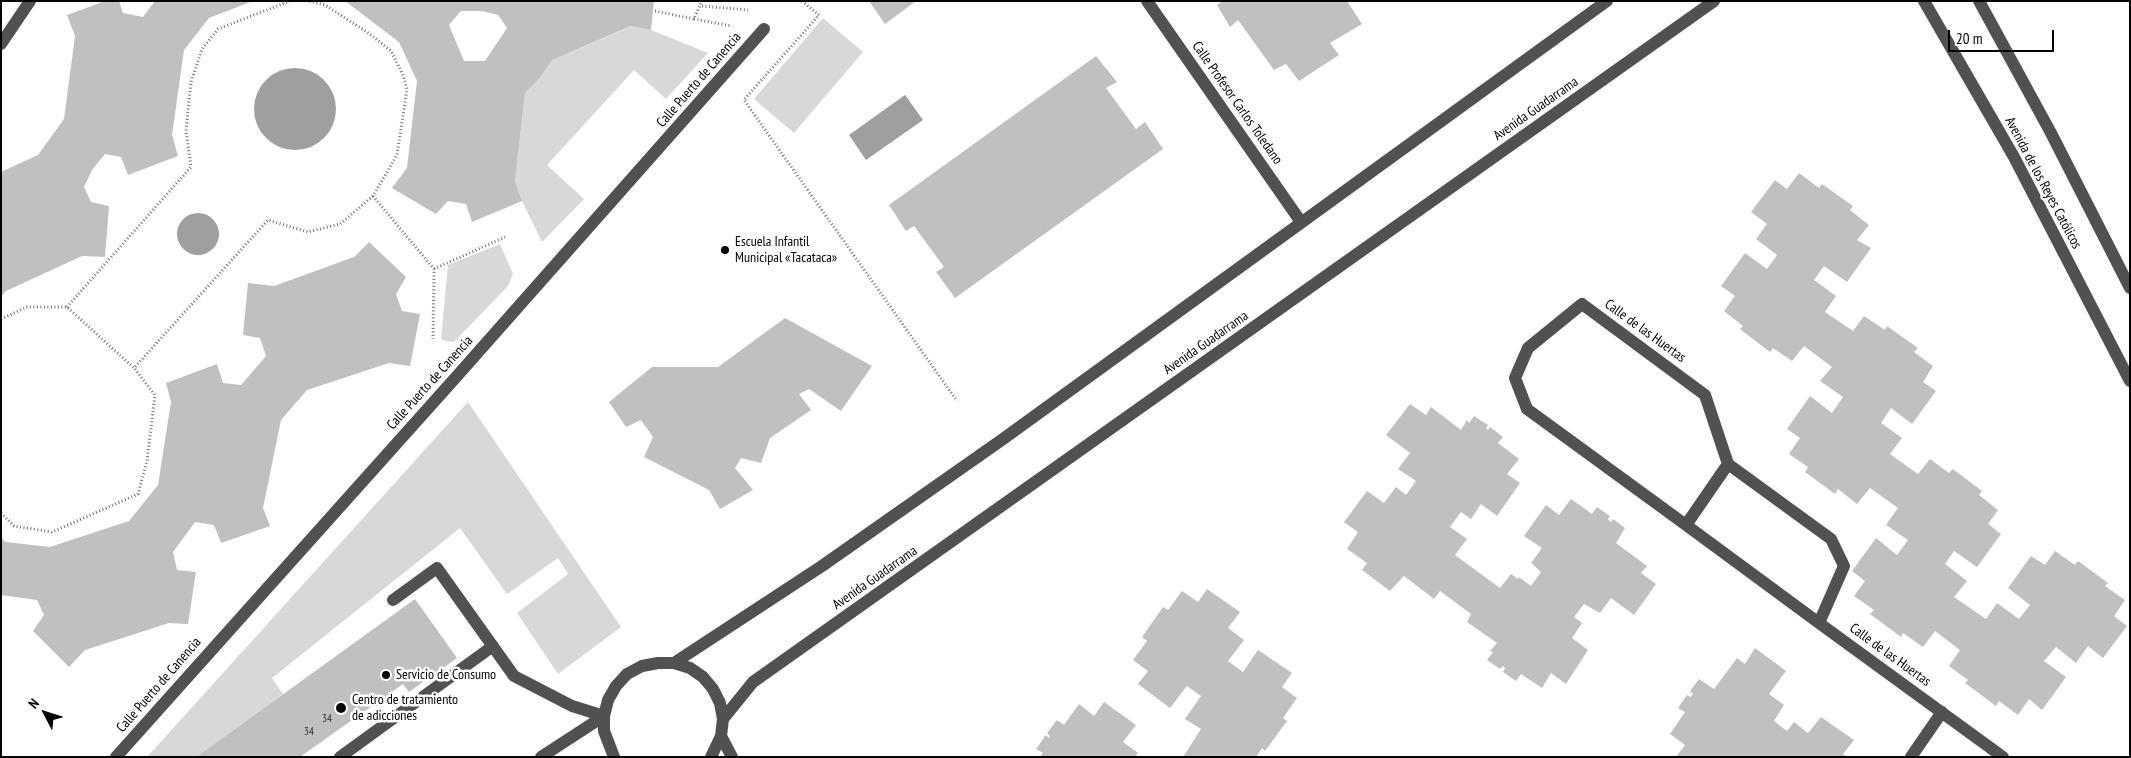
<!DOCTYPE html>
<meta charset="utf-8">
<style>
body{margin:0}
#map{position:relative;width:2131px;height:758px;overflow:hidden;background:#fff;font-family:"PT Sans Narrow",sans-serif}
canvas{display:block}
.frame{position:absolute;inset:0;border:2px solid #000;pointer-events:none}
.north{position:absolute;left:20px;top:688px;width:50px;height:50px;-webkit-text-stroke:4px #fff;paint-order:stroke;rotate:310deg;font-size:14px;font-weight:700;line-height:20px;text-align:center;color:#000}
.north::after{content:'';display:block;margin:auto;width:18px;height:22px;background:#000;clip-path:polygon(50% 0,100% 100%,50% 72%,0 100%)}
.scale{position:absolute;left:1948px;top:30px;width:106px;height:22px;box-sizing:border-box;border:2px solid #000;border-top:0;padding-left:6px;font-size:15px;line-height:18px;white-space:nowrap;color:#000;-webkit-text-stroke:4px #fff;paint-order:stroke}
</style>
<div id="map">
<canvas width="2131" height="758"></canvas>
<div class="frame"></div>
<div class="north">N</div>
<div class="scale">20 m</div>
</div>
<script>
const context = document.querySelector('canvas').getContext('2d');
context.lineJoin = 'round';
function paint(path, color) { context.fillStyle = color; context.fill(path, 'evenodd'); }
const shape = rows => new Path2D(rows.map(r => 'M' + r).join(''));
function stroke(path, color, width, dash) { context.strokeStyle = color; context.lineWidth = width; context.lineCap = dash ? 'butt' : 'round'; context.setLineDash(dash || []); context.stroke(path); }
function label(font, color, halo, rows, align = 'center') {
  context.font = font + ' "PT Sans Narrow",sans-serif'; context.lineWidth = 5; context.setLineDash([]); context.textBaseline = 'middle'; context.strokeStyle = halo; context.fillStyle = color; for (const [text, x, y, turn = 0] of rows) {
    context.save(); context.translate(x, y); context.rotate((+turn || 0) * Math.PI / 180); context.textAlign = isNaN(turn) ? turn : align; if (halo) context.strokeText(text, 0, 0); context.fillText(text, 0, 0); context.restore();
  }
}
const green = shape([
 [823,18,863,52,794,133,754,99],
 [632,26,651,30,708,53,666,99,634,70,547,165,584,199,542,242,522,201,515,181,525,93,540,78,552,60],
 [500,244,513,274,508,286,454,342,445,341,441,339,448,265],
 [468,402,621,627,558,674,517,613,568,574,558,558,507,594,460,528,272,678,283,694,196,757,147,757]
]);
const water = shape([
 '254 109a41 41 0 1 1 82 0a41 41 0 1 1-82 0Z',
 [905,95,923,120,866,160,849,135],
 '177 234a21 21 0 1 1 42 0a21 21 0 1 1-42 0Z'
]);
const building = shape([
 [105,1,119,1,123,13,143,17,155,1,253,1,209,18,184,50,172,135,178,156,128,175,121,157,105,154,92,170,84,187,91,202,109,206,105,257,82,256,6,291,1,297,1,172,38,155,64,119,75,36,67,15],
 [345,1,654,1,651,30,631,26,552,60,540,78,525,93,515,181,522,201,472,222,466,204,448,201,436,214,392,188,407,168,417,81,399,42],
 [461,11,482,11,498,15,507,28,485,61,464,61,449,25],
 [869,1,916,1,885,24],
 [1223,1,1347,1,1362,24,1330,43,1339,55,1299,81,1286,64,1274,70,1238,20,1230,27,1217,5],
 [1096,56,1117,82,1106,88,1136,129,1145,122,1163,149,955,298,936,272,944,267,914,226,906,231,889,205],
 [1799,173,1819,188,1822,184,1853,206,1850,210,1869,225,1857,240,1871,248,1847,282,1824,266,1814,280,1836,296,1825,312,1853,331,1864,316,1885,330,1887,326,1918,348,1914,352,1933,366,1923,382,1936,391,1912,424,1891,408,1881,423,1902,438,1890,454,1918,474,1930,459,1949,473,1953,469,1982,491,1979,495,1998,510,1988,524,2001,534,1977,567,1954,551,1945,564,1967,581,1954,597,1986,619,1997,603,2019,619,2030,605,2008,588,2031,556,2045,565,2055,551,2075,565,2078,561,2108,583,2105,586,2125,600,2114,616,2127,626,2103,658,2088,646,2076,663,2056,647,2044,661,2066,677,2042,710,2029,699,2018,715,1999,701,1996,706,1965,683,1968,680,1949,666,1960,650,1935,631,1923,647,1903,633,1901,637,1870,614,1874,610,1854,596,1865,581,1852,571,1876,538,1897,555,1908,540,1886,525,1898,508,1870,488,1857,504,1838,489,1835,494,1805,472,1808,467,1789,454,1800,438,1787,429,1810,396,1832,413,1843,397,1820,381,1832,367,1804,346,1792,361,1773,348,1770,352,1740,329,1743,326,1724,311,1735,296,1721,286,1745,253,1767,269,1777,255,1756,239,1767,224,1751,212,1775,180,1787,189],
 [369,242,406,277,396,294,402,311,420,314,410,366,389,363,307,390,281,420,263,508,270,526,221,543,214,525,195,522,173,552,177,570,196,572,188,624,169,623,85,650,69,667,33,631,44,615,37,600,1,595,1,538,6,542,50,547,129,521,158,485,171,402,166,383,217,364,223,383,241,385,266,356,260,338,243,335,248,283,274,286,354,257],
 [785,318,872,366,841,411,809,389,799,394,811,410,770,438,761,463,741,458,735,468,753,490,720,509,709,490,644,457,653,437,641,420,626,427,609,402,652,367,718,367],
 [1410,404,1426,415,1431,407,1461,430,1467,420,1469,423,1474,416,1488,425,1486,428,1488,430,1490,427,1503,437,1498,443,1519,459,1507,474,1520,483,1497,516,1481,504,1471,519,1461,512,1450,527,1467,539,1455,555,1500,588,1511,574,1518,579,1519,577,1531,586,1541,572,1531,563,1542,548,1524,536,1546,505,1559,515,1571,499,1592,514,1597,507,1610,516,1608,519,1611,522,1613,519,1625,528,1616,543,1647,566,1641,573,1656,584,1634,615,1611,598,1600,613,1584,604,1574,617,1582,623,1572,638,1588,650,1566,684,1551,673,1542,688,1521,674,1516,681,1503,672,1505,668,1503,666,1500,669,1487,660,1493,652,1490,651,1497,643,1467,622,1471,614,1440,591,1434,599,1404,576,1390,591,1362,570,1367,563,1347,549,1358,532,1344,522,1367,491,1384,503,1396,487,1406,495,1416,481,1398,469,1410,453,1386,435],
 [1207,589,1240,612,1228,628,1244,640,1228,661,1243,672,1258,650,1292,673,1282,687,1297,698,1283,718,1287,721,1265,751,1262,748,1256,757,1183,757,1201,729,1185,719,1201,696,1187,686,1170,708,1138,684,1148,671,1133,660,1147,641,1142,637,1163,607,1168,610,1182,591,1198,602],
 [415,599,457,658,409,692,403,684,300,757,196,757],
 [1755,648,1786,671,1769,694,1784,705,1774,721,1787,731,1794,722,1808,733,1821,717,1854,740,1843,754,1847,757,1676,757,1685,745,1670,734,1685,712,1678,708,1687,695,1690,697,1693,694,1690,691,1699,679,1714,689,1737,658,1745,664],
 [1104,702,1136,725,1123,742,1138,753,1135,757,1043,757,1041,755,1043,753,1036,749,1046,735,1049,738,1050,736,1047,733,1057,720,1064,725,1079,704,1094,716]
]);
const path = shape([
 [802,1,819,15,744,100,957,401],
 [702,6,748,10],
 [655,11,694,19,702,1],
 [694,19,732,26],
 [373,196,434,269,433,339],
 [434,269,505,237],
 [67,307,191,167,186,131,191,82,202,49,218,29,290,1],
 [1,319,27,307,67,307,134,368,268,220,308,232,340,224,373,196,397,155,407,89,403,75,391,51,370,34,325,5,308,1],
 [1,513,14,526,52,532,138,494,147,461,155,395,134,368]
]);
const minor = shape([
 [1147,1,1301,222],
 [1924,1,2014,157,2130,381],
 [1979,1,2051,133,2130,288],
 [1,44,30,1],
 [1686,525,1728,464],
 [393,600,437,568,514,676,572,706,604,716],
 [1819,623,1844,566,1831,539,1728,464,1705,395,1582,304,1528,348,1515,378,1527,409,1686,525,1819,623,2003,757],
 [674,663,822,566,1003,439,1607,1],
 [723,719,753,682,1714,1],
 [721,736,732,757],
 [116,757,457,376,764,29],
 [340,757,493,646],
 [541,757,604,716],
 [614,757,604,731,604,716,608,700,616,686,627,674,642,666,658,663,674,663,690,668,703,677,713,689,720,703,723,719,721,736,711,757],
 [1911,757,1942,712]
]);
const markers = [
 [725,250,5,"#000"],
 [386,675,5,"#000"],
 [341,708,6,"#000"]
];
const numberNames = [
 ["34",327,719],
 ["34",309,732]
];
const streetNames = [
 ["Calle Puerto de Canencia",699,80,-49],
 ["Calle Profesor Carlos Toledano",1237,103,55],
 ["Avenida Guadarrama",1536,109,-35],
 ["Avenida de los Reyes Católicos",2043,183,62],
 ["Calle de las Huertas",1645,331,36],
 ["Avenida Guadarrama",1206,343,-35],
 ["Calle Puerto de Canencia",430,383,-48],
 ["Avenida Guadarrama",875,578,-35],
 ["Calle de las Huertas",1890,655,36],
 ["Calle Puerto de Canencia",159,685,-49]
];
const poiNames = [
 ["Escuela Infantil",735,242],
 ["Municipal «Tacataca»",735,258],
 ["Servicio de Consumo",396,675],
 ["Centro de tratamiento",352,700],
 ["de adicciones",352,716]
];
paint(green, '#d8d8d8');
paint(water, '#9f9f9f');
paint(building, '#c0c0c0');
stroke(path, '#737373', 3, [1, 2.5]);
stroke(minor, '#515151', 12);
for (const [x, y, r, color] of markers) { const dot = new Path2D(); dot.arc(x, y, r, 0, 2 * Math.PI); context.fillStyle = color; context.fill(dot); stroke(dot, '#fff', 2); }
label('11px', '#303030', null, numberNames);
label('14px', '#000', '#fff', streetNames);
label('14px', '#000', '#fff', poiNames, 'left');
</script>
